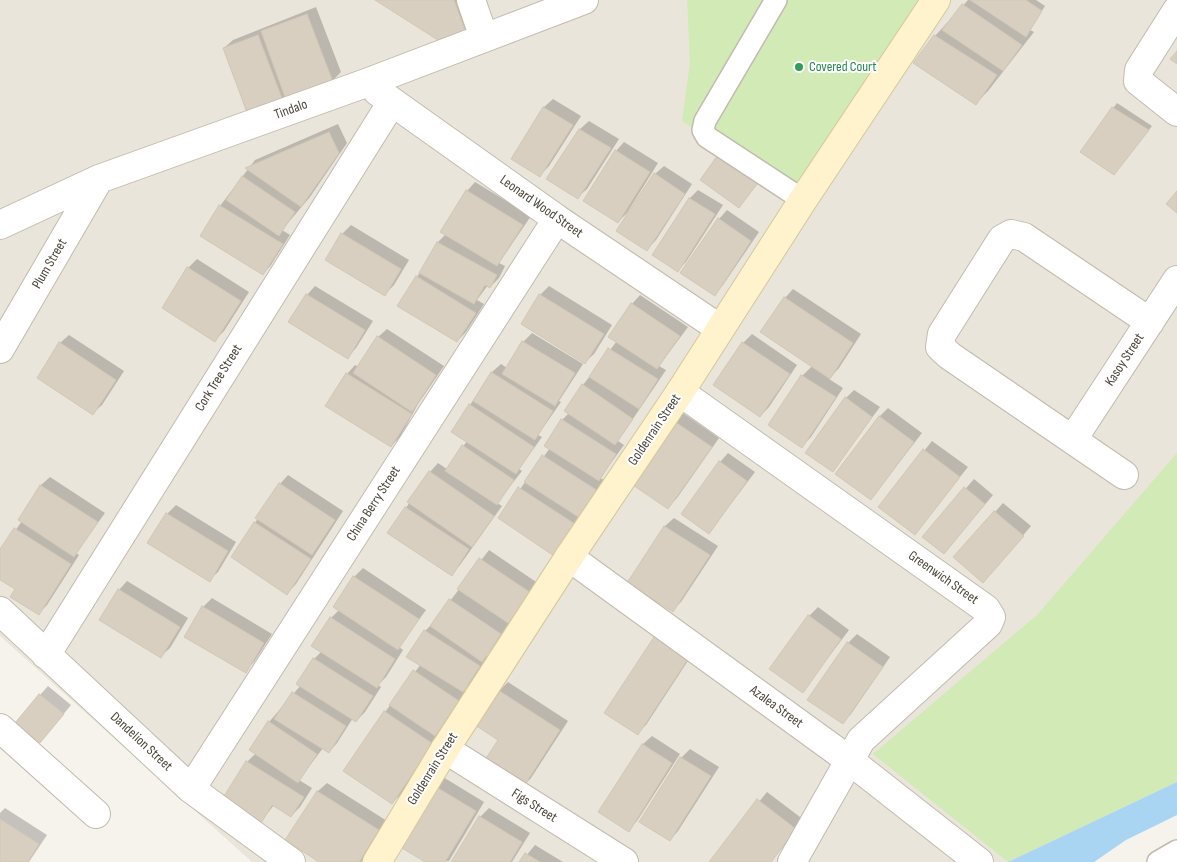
<!DOCTYPE html>
<style>
body{margin:0}
canvas{display:block;background:#f6f3ec}
</style>
<canvas width="1177" height="862"></canvas>
<script>
const context = document.querySelector('canvas').getContext('2d');
context.lineJoin = 'round';
function paint(path, color) { context.fillStyle = color; context.fill(path, 'evenodd'); }
const shape = rows => new Path2D(rows.map(r => 'M' + r).join(''));
function stroke(path, color, width, dash) { context.strokeStyle = color; context.lineWidth = width; context.lineCap = dash ? 'butt' : 'round'; context.setLineDash(dash || []); context.stroke(path); }
function label(font, color, halo, rows, align = 'center') {
  context.font = font + ' "Sofia Sans Condensed",sans-serif'; context.lineWidth = 4; context.setLineDash([]); context.textBaseline = 'middle'; context.strokeStyle = halo; context.fillStyle = color; for (const [text, x, y, turn = 0] of rows) {
    context.save(); context.translate(x, y); context.rotate((+turn || 0) * Math.PI / 180); context.textAlign = isNaN(turn) ? turn : align; if (halo) context.strokeText(text, 0, 0); context.fillText(text, 0, 0); context.restore();
  }
}
const residential = shape([
 [0,0,1177,0,1177,782,1007,862,252,862,0,636]
]);
const green = shape([
 [687,0,922,0,799,196,682,121,690,62],
 [1177,453,1177,782,1008,862,873,754,1037,615]
]);
const water = shape([
 [1177,782,1177,815,1126,840,1094,862,1008,862]
]);
const shadow = shape([
 [378,0,465,0,475,26,444,42],
 [968,0,1036,0,1045,6,1030,30,1034,32,988,91,975,104,915,63,935,36],
 [316,7,341,72,332,81,286,96,282,100,224,48,233,40],
 [553,99,581,116,549,166,540,175,513,158,544,107],
 [1117,103,1152,126,1118,169,1082,151],
 [589,121,619,139,587,189,578,197,548,178,580,129],
 [338,124,347,143,310,197,282,230,290,235,271,265,263,274,220,206,255,160],
 [624,142,658,163,627,213,618,222,616,151],
 [730,144,768,170,739,207],
 [664,166,692,184,656,240,647,249,655,174],
 [475,182,531,216,499,263,505,266,499,278,490,287,488,285,477,300,484,304,466,332,457,341,417,277,438,242,446,234,467,191],
 [698,190,723,205,686,262,678,270,653,255,690,198],
 [727,210,759,232,723,285,715,294,719,219],
 [351,225,409,260,394,285,385,294,342,234],
 [197,259,249,292,224,331,215,340,188,268],
 [315,286,373,321,356,348,348,357,307,295],
 [549,286,612,325,594,354,585,362,523,324,540,295],
 [793,289,861,334,839,368,829,379,843,388,811,437,802,446,802,376,813,365,785,298],
 [640,295,688,327,659,366,666,370,618,441,624,445,600,478,606,481,565,547,499,518,550,448,562,420,569,413,583,385,617,341,632,304],
 [600,485,603,486,585,509],
 [387,329,444,366,418,404,400,437,391,446,347,374,355,365,358,367,378,337],
 [532,333,583,364,559,401,561,402,538,435,542,437,519,469,522,471,497,503,502,506,460,565,452,574,389,533,430,472,438,463,447,469,467,441,470,405,492,372,501,364,507,368,523,342],
 [752,334,797,365,769,407,760,416,743,343],
 [69,335,124,371,102,405,93,413,60,343],
 [854,390,880,407,832,471,846,398],
 [888,408,922,433,871,499,880,416],
 [680,411,719,438,677,498,668,507,629,480],
 [932,441,968,467,915,533,880,506],
 [728,453,755,472,709,533,720,462],
 [288,475,343,511,296,584,287,593,255,523,280,484],
 [50,477,105,513,76,553,79,555,47,605,39,613,16,589,0,578,0,552,22,521,19,520,41,485],
 [974,479,993,495,944,553,924,537],
 [1003,503,1031,526,992,572,955,557],
 [176,505,236,542,218,572,209,580,149,543,167,514],
 [674,518,718,546,681,602,672,610,629,582,665,526],
 [489,550,542,586,510,623,486,656,487,657,471,682,464,690,467,692,437,732,441,735,401,794,392,803,385,712,421,664,425,631,434,622],
 [363,568,426,610,399,647,403,650,386,677,378,685,381,687,365,712,356,721,353,718,337,743,329,752,323,748,299,780,312,788,300,807,291,816,274,805,259,824,247,762,256,753,250,749,269,722,301,685,314,659,322,651,331,618,339,610,354,577],
 [127,581,188,618,170,648,161,656,119,590],
 [212,598,272,634,254,662,245,671,186,636,203,607],
 [818,607,849,630,803,691,809,616],
 [857,634,890,657,851,714,842,723,848,643],
 [697,647,646,725,637,733,606,713],
 [508,682,568,721,531,778,522,787,499,740,499,691],
 [48,686,71,705,48,733,40,695],
 [652,736,680,754,637,821,628,830,600,812,643,744],
 [690,749,719,767,678,831,670,840,681,758],
 [443,777,484,802,449,861,428,862,399,845],
 [327,783,387,821,361,862,321,862,287,840,318,791],
 [767,792,804,820,771,862,710,862],
 [5,808,47,835,29,862,0,862,0,813],
 [489,808,530,833,512,862,453,862,480,817],
 [535,845,563,862,521,862]
]);
const building = shape([
 [375,0,454,0,467,36,444,44,375,0],
 [970,0,1026,0,1042,11,1026,37,970,0],
 [962,4,1022,45,1003,71,942,30,962,4],
 [307,14,333,82,286,100,261,31,307,14],
 [258,35,283,101,248,115,223,48,258,35],
 [934,35,997,75,976,105,913,63,934,35],
 [1177,51,1177,64,1170,59,1177,51],
 [543,107,573,125,540,177,511,159,543,107],
 [1112,107,1149,130,1114,175,1080,152,1112,107],
 [579,129,611,148,578,199,546,179,579,129],
 [329,132,339,153,301,207,245,168,329,132],
 [615,150,650,172,618,223,583,201,615,150],
 [720,152,760,180,739,208,700,180,720,152],
 [654,173,685,194,647,251,616,231,654,173],
 [242,176,295,212,279,236,226,200,242,176],
 [466,190,523,225,497,266,440,232,466,190],
 [1177,191,1177,213,1166,204,1177,191],
 [689,198,715,214,678,272,652,255,689,198],
 [219,205,283,244,263,275,200,236,219,205],
 [718,218,751,241,715,296,680,273,718,218],
 [341,233,401,269,385,296,325,260,341,233],
 [437,242,497,275,490,288,485,285,474,304,419,273,437,242],
 [187,267,241,301,215,342,162,308,187,267],
 [416,276,476,313,457,342,397,306,416,276],
 [306,294,365,330,348,359,288,322,306,294],
 [539,294,604,334,585,364,521,324,539,294],
 [784,297,853,343,830,379,760,332,784,297],
 [631,303,680,336,657,369,608,337,631,303],
 [377,336,436,375,412,412,353,373,377,336],
 [522,341,575,373,555,406,502,374,522,341],
 [59,342,116,380,93,415,37,378,59,342],
 [742,342,790,374,760,417,713,385,742,342],
 [608,348,658,379,639,409,589,377,608,348],
 [491,372,553,411,535,440,473,401,491,372],
 [346,373,412,414,391,447,325,406,346,373],
 [801,375,836,397,802,448,768,425,801,375],
 [582,384,633,419,615,445,564,411,582,384],
 [845,397,872,417,833,472,805,453,845,397],
 [469,404,534,447,516,474,451,432,469,404],
 [879,416,914,442,871,500,835,474,879,416],
 [561,419,616,454,599,481,544,446,561,419],
 [671,419,712,447,668,509,627,481,671,419],
 [462,445,514,480,497,505,445,471,462,445],
 [923,449,960,477,915,535,878,507,923,449],
 [542,455,598,491,580,518,524,482,542,455],
 [719,461,747,481,709,534,681,514,719,461],
 [429,471,494,516,472,547,407,502,429,471],
 [279,483,335,520,312,555,255,518,279,483],
 [40,485,98,522,74,557,18,520,40,485],
 [518,487,578,526,557,558,498,518,518,487],
 [964,487,985,504,944,554,922,537,964,487],
 [405,507,469,549,452,576,387,533,405,507],
 [994,511,1024,536,983,583,953,557,994,511],
 [166,513,228,551,210,582,147,543,166,513],
 [254,522,311,559,287,595,231,557,254,522],
 [664,526,710,555,673,612,627,583,664,526],
 [14,528,71,564,39,615,10,597,15,589,0,580,0,549,14,528],
 [479,558,534,595,514,627,457,589,479,558],
 [353,576,419,619,398,650,333,607,353,576],
 [118,589,180,627,161,658,99,620,118,589],
 [449,599,501,634,482,662,430,626,449,599],
 [202,606,264,643,246,673,184,637,202,606],
 [808,615,841,639,803,693,769,669,808,615],
 [330,617,395,659,377,688,311,646,330,617],
 [424,630,480,666,463,692,406,657,424,630],
 [656,634,690,656,638,735,604,713,656,634],
 [847,642,883,667,843,724,807,700,847,642],
 [313,658,373,696,356,722,296,684,313,658],
 [413,670,459,701,435,736,389,705,413,670],
 [498,690,560,730,522,789,483,763,498,740,475,725,498,690],
 [292,692,346,726,329,753,274,719,292,692],
 [39,694,64,714,40,743,15,723,39,694],
 [384,711,433,744,392,804,343,771,384,711],
 [268,721,317,754,298,783,249,750,268,721],
 [642,744,672,763,629,832,598,812,642,744],
 [680,757,711,776,670,841,639,822,680,757],
 [246,761,304,797,291,817,272,805,260,825,221,801,246,761],
 [433,785,476,811,445,862,425,862,397,845,433,785],
 [317,791,379,830,359,862,319,862,285,840,317,791],
 [757,799,796,829,771,862,709,862,757,799],
 [479,816,522,842,510,862,451,862,479,816],
 [0,819,39,844,28,862,0,862,0,819],
 [525,853,540,862,519,862,525,853]
]);
const lane = shape([
 [776,0,705,121,703,130,707,137,803,200],
 [1158,862,1177,851]
]);
const street = shape([
 [471,0,484,38],
 [1177,10,1139,70,1138,81,1177,112],
 [377,91,557,219,719,328],
 [0,225,99,179,366,83,584,0],
 [0,349,99,179],
 [680,392,986,609,991,617,988,624,861,740,792,862],
 [1073,439,1177,280],
 [1124,475,950,356,940,347,942,334,1002,239,1011,234,1024,237,1150,322],
 [569,557,849,760,979,862],
 [0,611,191,789,291,862],
 [46,655,392,102],
 [0,728,96,814],
 [445,749,624,862],
 [191,789,557,219]
]);
const secondary = shape([
 [377,862,445,749,569,557,680,392,803,200,936,0]
]);
const markers = [
 [799,67,5,"#2e9e5b"]
];
const leisureNames = [
 ["Covered Court",809,67]
];
const streetNames = [
 ["Tindalo",291,110,-20],
 ["Leonard Wood Street",541,207,35],
 ["Plum Street",50,264,-60],
 ["Kasoy Street",1125,360,-57],
 ["Cork Tree Street",219,378,-58],
 ["Goldenrain Street",655,430,-56],
 ["China Berry Street",374,504,-57],
 ["Greenwich Street",943,578,35],
 ["Azalea Street",776,707,36],
 ["Dandelion Street",141,742,43],
 ["Goldenrain Street",433,769,-58],
 ["Figs Street",534,806,32]
];
paint(residential, '#eae5da');
paint(green, '#d2eab5');
paint(water, '#a9d4f2');
paint(shadow, '#0003');
paint(building, '#d8cfc1');
stroke(building, '#d3c7b4', 1);
stroke(lane, '#c2bbae', 24);
stroke(street, '#c2bbae', 30);
stroke(secondary, '#d6c79b', 30);
stroke(lane, '#fff', 21);
stroke(street, '#fff', 28);
stroke(secondary, '#fff3cd', 28);
for (const [x, y, r, color] of markers) { const dot = new Path2D(); dot.arc(x, y, r, 0, 2 * Math.PI); context.fillStyle = color; context.fill(dot); stroke(dot, '#fff', 2); }
label('14px', '#27864d', '#fff', leisureNames, 'left');
label('14px', '#4b4439', '#fff', streetNames);
</script>
